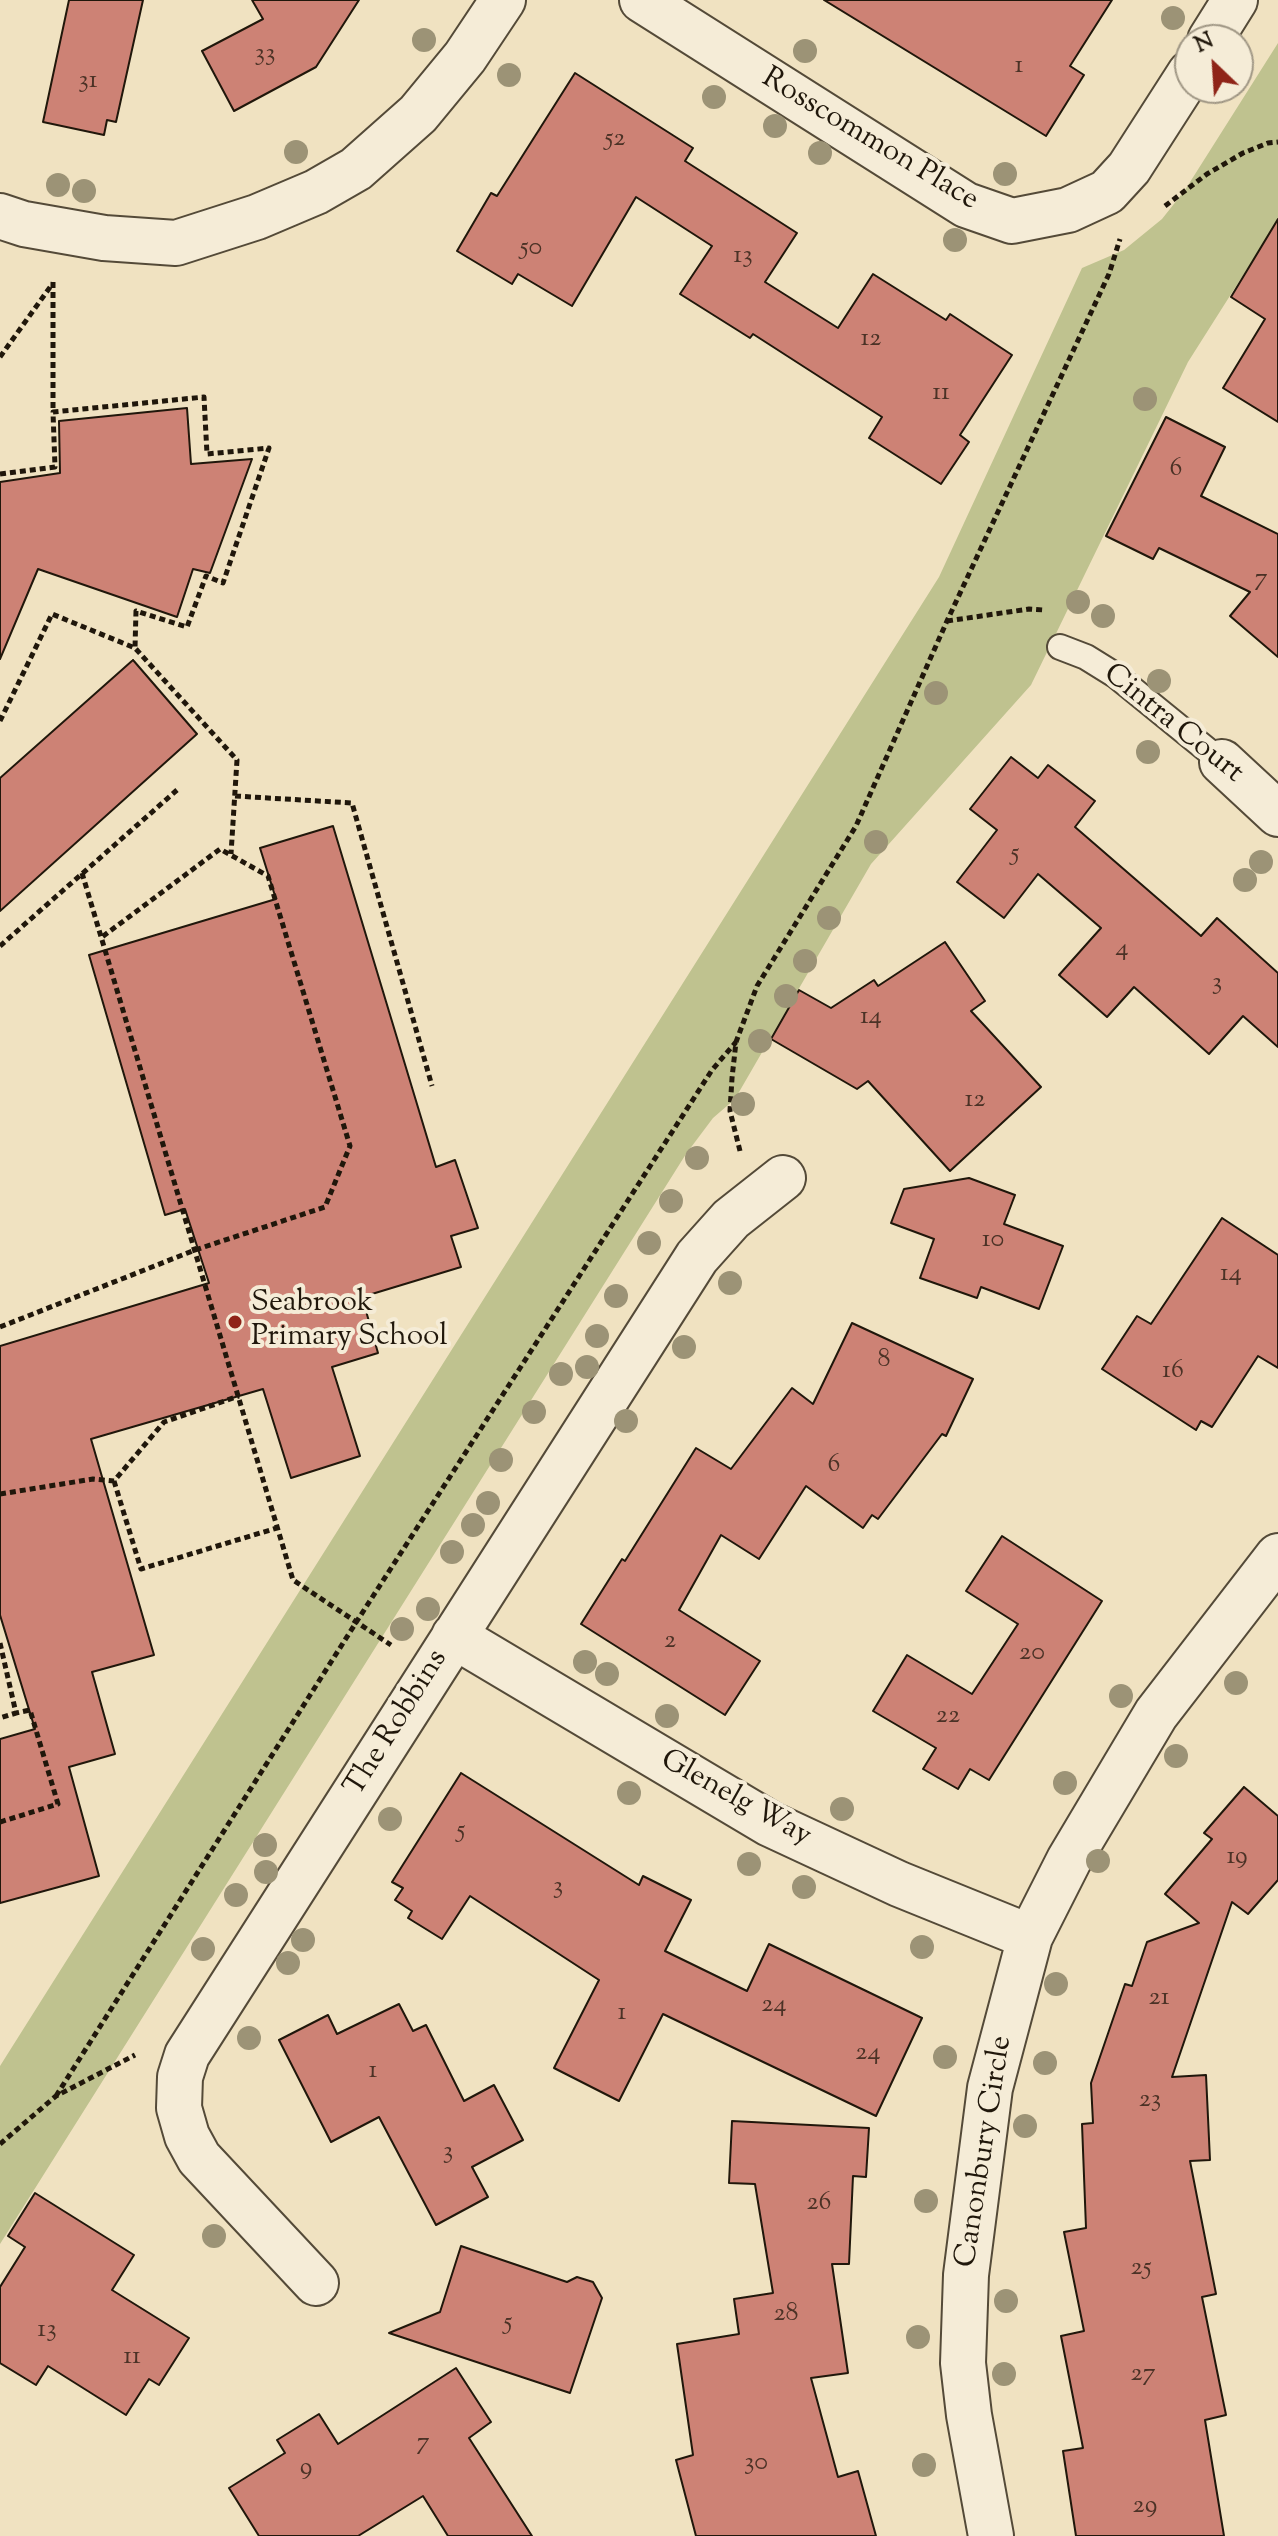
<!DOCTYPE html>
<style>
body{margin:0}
#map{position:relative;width:1278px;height:2536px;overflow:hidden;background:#f0e2c1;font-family:"Sorts Mill Goudy",serif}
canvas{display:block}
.north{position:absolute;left:1174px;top:24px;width:80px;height:80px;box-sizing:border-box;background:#f5ecd7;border:2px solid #a09785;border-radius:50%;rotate:335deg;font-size:22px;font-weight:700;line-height:32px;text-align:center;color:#20170b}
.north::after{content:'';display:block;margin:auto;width:28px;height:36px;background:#8f2418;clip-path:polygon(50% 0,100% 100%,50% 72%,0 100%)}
</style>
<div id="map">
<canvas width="1278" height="2536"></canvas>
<div class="north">N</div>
</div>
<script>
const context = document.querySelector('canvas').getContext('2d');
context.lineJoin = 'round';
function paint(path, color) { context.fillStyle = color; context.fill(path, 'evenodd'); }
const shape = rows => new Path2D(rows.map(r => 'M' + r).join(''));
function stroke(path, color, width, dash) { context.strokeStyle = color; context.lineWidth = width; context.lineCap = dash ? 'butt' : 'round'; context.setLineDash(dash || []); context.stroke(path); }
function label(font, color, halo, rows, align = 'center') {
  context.font = font + ' "Sorts Mill Goudy",serif'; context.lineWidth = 8; context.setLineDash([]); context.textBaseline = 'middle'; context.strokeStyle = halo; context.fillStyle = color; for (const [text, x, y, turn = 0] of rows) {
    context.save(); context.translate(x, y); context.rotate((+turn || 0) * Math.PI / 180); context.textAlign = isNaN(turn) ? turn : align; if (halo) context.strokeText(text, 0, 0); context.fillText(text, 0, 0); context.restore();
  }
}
const green = shape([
 [1278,43,1278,220,1188,362,1031,685,871,864,735,1099,713,1118,686,1154,0,2244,0,2066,939,577,1082,268,1124,250,1162,219,1185,190]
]);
const building = shape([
 [69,0,143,0,116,122,107,120,104,135,43,122,69,0],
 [252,0,359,0,316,67,234,111,202,51,263,19,252,0],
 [824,0,1112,0,1070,66,1084,75,1046,136,824,0],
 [575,73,693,148,685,161,797,233,765,282,838,328,873,274,946,320,950,314,1012,355,960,435,969,442,941,484,869,438,882,417,753,334,750,338,680,294,712,246,636,197,572,306,518,274,512,284,457,251,491,193,497,196,575,73],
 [1278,219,1278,422,1223,388,1265,319,1231,297,1278,219],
 [187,408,191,464,252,459,210,573,193,569,177,617,38,569,0,659,0,482,60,473,59,421,187,408],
 [1166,417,1225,447,1201,496,1278,534,1278,657,1230,616,1250,592,1159,548,1153,559,1106,536,1166,417],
 [133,660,197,734,0,911,0,778,133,660],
 [1011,757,1038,778,1048,765,1095,801,1075,827,1201,936,1217,918,1278,973,1278,1047,1243,1016,1209,1054,1134,987,1107,1017,1059,975,1101,928,1038,874,1004,918,957,882,997,830,970,809,1011,757],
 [333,826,436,1167,455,1160,478,1228,451,1236,461,1267,362,1297,378,1353,332,1367,360,1456,291,1478,263,1389,91,1439,154,1655,92,1672,115,1754,69,1767,99,1876,0,1903,0,1739,35,1729,0,1615,0,1346,209,1283,185,1209,165,1215,89,955,276,899,260,848,333,826],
 [945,942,985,1001,971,1011,1041,1087,950,1171,868,1081,857,1089,771,1039,799,990,831,1008,874,980,878,986,945,942],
 [969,1178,1015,1195,1004,1224,1063,1246,1039,1309,981,1287,977,1298,920,1278,934,1239,891,1223,904,1189,969,1178],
 [1222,1218,1278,1255,1278,1368,1258,1356,1212,1427,1201,1421,1196,1430,1102,1369,1137,1316,1151,1324,1222,1218],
 [852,1323,973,1379,946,1436,942,1434,878,1519,872,1515,863,1528,806,1486,759,1559,721,1535,679,1610,760,1661,725,1715,581,1624,622,1559,625,1561,696,1448,731,1469,792,1388,813,1404,852,1323],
 [1002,1536,1102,1601,989,1780,970,1769,958,1789,923,1769,936,1748,873,1711,907,1655,972,1694,1018,1624,966,1591,1002,1536],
 [461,1773,639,1885,643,1876,691,1900,665,1951,747,1991,769,1944,922,2018,876,2116,663,2014,619,2101,554,2068,599,1980,470,1896,442,1939,408,1918,412,1911,395,1900,403,1888,392,1882,461,1773],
 [1244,1787,1278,1816,1278,1880,1248,1914,1232,1902,1172,2077,1206,2075,1210,2160,1190,2161,1216,2294,1202,2297,1226,2415,1205,2420,1224,2536,1076,2536,1063,2451,1083,2448,1061,2336,1084,2331,1064,2232,1086,2228,1082,2124,1093,2123,1091,2083,1125,1984,1132,1986,1147,1942,1199,1923,1165,1894,1212,1839,1204,1833,1244,1787],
 [399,2004,413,2031,426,2025,464,2101,494,2085,523,2140,472,2167,488,2197,436,2225,379,2117,331,2142,279,2040,328,2015,337,2034,399,2004],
 [732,2121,869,2128,866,2177,853,2176,849,2264,832,2264,848,2373,811,2378,838,2477,858,2471,876,2536,696,2536,676,2460,693,2455,677,2344,739,2334,734,2299,773,2293,755,2184,729,2183,732,2121],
 [35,2193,134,2255,112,2290,189,2338,159,2385,149,2379,126,2415,48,2366,36,2385,0,2363,0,2287,25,2247,8,2236,35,2193],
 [461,2246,567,2282,577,2277,593,2282,602,2298,570,2393,389,2333,440,2312,461,2246],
 [456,2368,491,2422,469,2438,532,2536,448,2536,423,2496,358,2536,259,2536,229,2488,285,2453,277,2440,319,2414,338,2444,456,2368]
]);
const path = shape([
 [1165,206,1207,174,1243,153,1268,143,1278,142],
 [53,282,53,412],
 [0,357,53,283],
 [0,474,55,467,53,412,204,397,207,454,269,448,223,583,206,576,187,627,136,611,135,648],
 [947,621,1029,609,1044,610],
 [0,721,52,614,135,648,237,760,231,854],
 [235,796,352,803,432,1086],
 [82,873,293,1580,391,1645],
 [0,946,177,790],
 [740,1151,730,1111,732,1078,736,1042,757,986,856,826,947,621,1109,274,1120,239],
 [0,1327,195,1250,325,1207,350,1146,268,876,220,849,102,937],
 [114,1481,141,1569,277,1528],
 [0,1494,93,1479,114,1481,164,1422,239,1396],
 [0,1643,16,1713,0,1718],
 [0,1822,58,1804,30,1710,16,1713],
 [56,2096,357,1621,712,1070,736,1042],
 [0,2144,56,2096,135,2055]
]);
const service = shape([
 [1060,647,1086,657,1115,675,1222,762]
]);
const minor = shape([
 [642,0,966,205,1012,221,1068,210,1107,192,1129,168,1190,73],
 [1210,40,1235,0],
 [0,216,24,224,104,238,176,243,257,217,316,192,356,169,418,114,465,57,503,0],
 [1222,762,1278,814],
 [454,1636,770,1824,899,1884,1030,1937],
 [316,2283,199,2158,187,2136,179,2108,180,2077,187,2055,697,1257,731,1219,783,1178],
 [991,2536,969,2415,963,2363,966,2275,990,2088,1030,1937,1069,1860,1156,1714,1278,1556]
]);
const trees = [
 [1173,18],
 [424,40],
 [805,51],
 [509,75],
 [714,97],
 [775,126],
 [296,152],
 [820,153],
 [1005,174],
 [58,185],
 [84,191],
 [955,240],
 [1145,399],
 [1078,602],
 [1103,616],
 [1159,681],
 [936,693],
 [1148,752],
 [876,842],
 [1261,862],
 [1245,880],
 [829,918],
 [805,961],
 [786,996],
 [760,1041],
 [743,1104],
 [697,1158],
 [671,1201],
 [649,1243],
 [730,1283],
 [616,1296],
 [597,1336],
 [684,1347],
 [587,1367],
 [561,1374],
 [534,1412],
 [626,1421],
 [501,1460],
 [488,1503],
 [473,1525],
 [452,1552],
 [428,1609],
 [402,1629],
 [585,1662],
 [607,1674],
 [1236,1683],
 [1121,1696],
 [667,1716],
 [1176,1756],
 [1065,1783],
 [629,1793],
 [842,1809],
 [390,1819],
 [265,1845],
 [1098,1861],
 [749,1864],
 [266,1872],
 [804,1887],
 [236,1895],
 [303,1940],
 [922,1947],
 [203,1949],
 [288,1963],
 [1056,1984],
 [249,2038],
 [945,2057],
 [1045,2063],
 [1025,2126],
 [926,2201],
 [214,2236],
 [1006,2301],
 [918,2337],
 [1004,2374],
 [924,2465]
];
const markers = [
 [235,1322,8,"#8f2418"]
];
const numberNames = [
 ["33",265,56],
 ["1",1019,68],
 ["31",88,83],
 ["52",615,141],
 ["50",531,250],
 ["13",743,258],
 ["12",871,341],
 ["11",941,395],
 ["6",1176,471],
 ["7",1261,581],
 ["5",1015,856],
 ["4",1122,951],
 ["3",1217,985],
 ["14",871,1019],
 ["12",975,1102],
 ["10",993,1242],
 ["14",1231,1276],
 ["8",884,1362],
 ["16",1173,1373],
 ["6",834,1467],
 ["2",670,1643],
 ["20",1032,1655],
 ["22",948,1718],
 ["5",461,1833],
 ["19",1237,1859],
 ["3",558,1889],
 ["21",1159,2000],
 ["24",774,2007],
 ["1",622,2015],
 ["24",868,2055],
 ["1",373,2073],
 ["23",1150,2102],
 ["3",448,2154],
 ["26",819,2205],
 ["25",1141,2270],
 ["28",786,2316],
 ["5",508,2325],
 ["13",47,2332],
 ["11",132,2359],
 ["27",1143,2376],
 ["7",423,2445],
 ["30",756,2465],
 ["9",306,2470],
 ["29",1145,2508]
];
const streetNames = [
 ["Rosscommon Place",869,141,31],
 ["Cintra Court",1172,725,39],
 ["The Robbins",398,1724,-58],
 ["Glenelg Way",735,1800,29],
 ["Canonbury Circle",986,2152,-81]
];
const poiNames = [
 ["Seabrook",251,1305],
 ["Primary School",251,1339]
];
paint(green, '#bfc28f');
paint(building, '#cd8275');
stroke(building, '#20170b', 2);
stroke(service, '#544a38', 28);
stroke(minor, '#544a38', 48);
stroke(path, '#20170b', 5, [6, 4]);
stroke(service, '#f5ecd7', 24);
stroke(minor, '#f5ecd7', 44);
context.fillStyle = '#9c9376';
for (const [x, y] of trees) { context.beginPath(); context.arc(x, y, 12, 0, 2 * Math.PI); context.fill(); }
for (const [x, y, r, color] of markers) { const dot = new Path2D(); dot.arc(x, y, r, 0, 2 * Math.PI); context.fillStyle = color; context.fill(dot); stroke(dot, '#f5ecd7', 3); }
label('26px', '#4b3226', null, numberNames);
label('30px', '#20170b', '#f5ecd7', streetNames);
label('30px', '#20170b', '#f5ecd7', poiNames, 'left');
</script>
